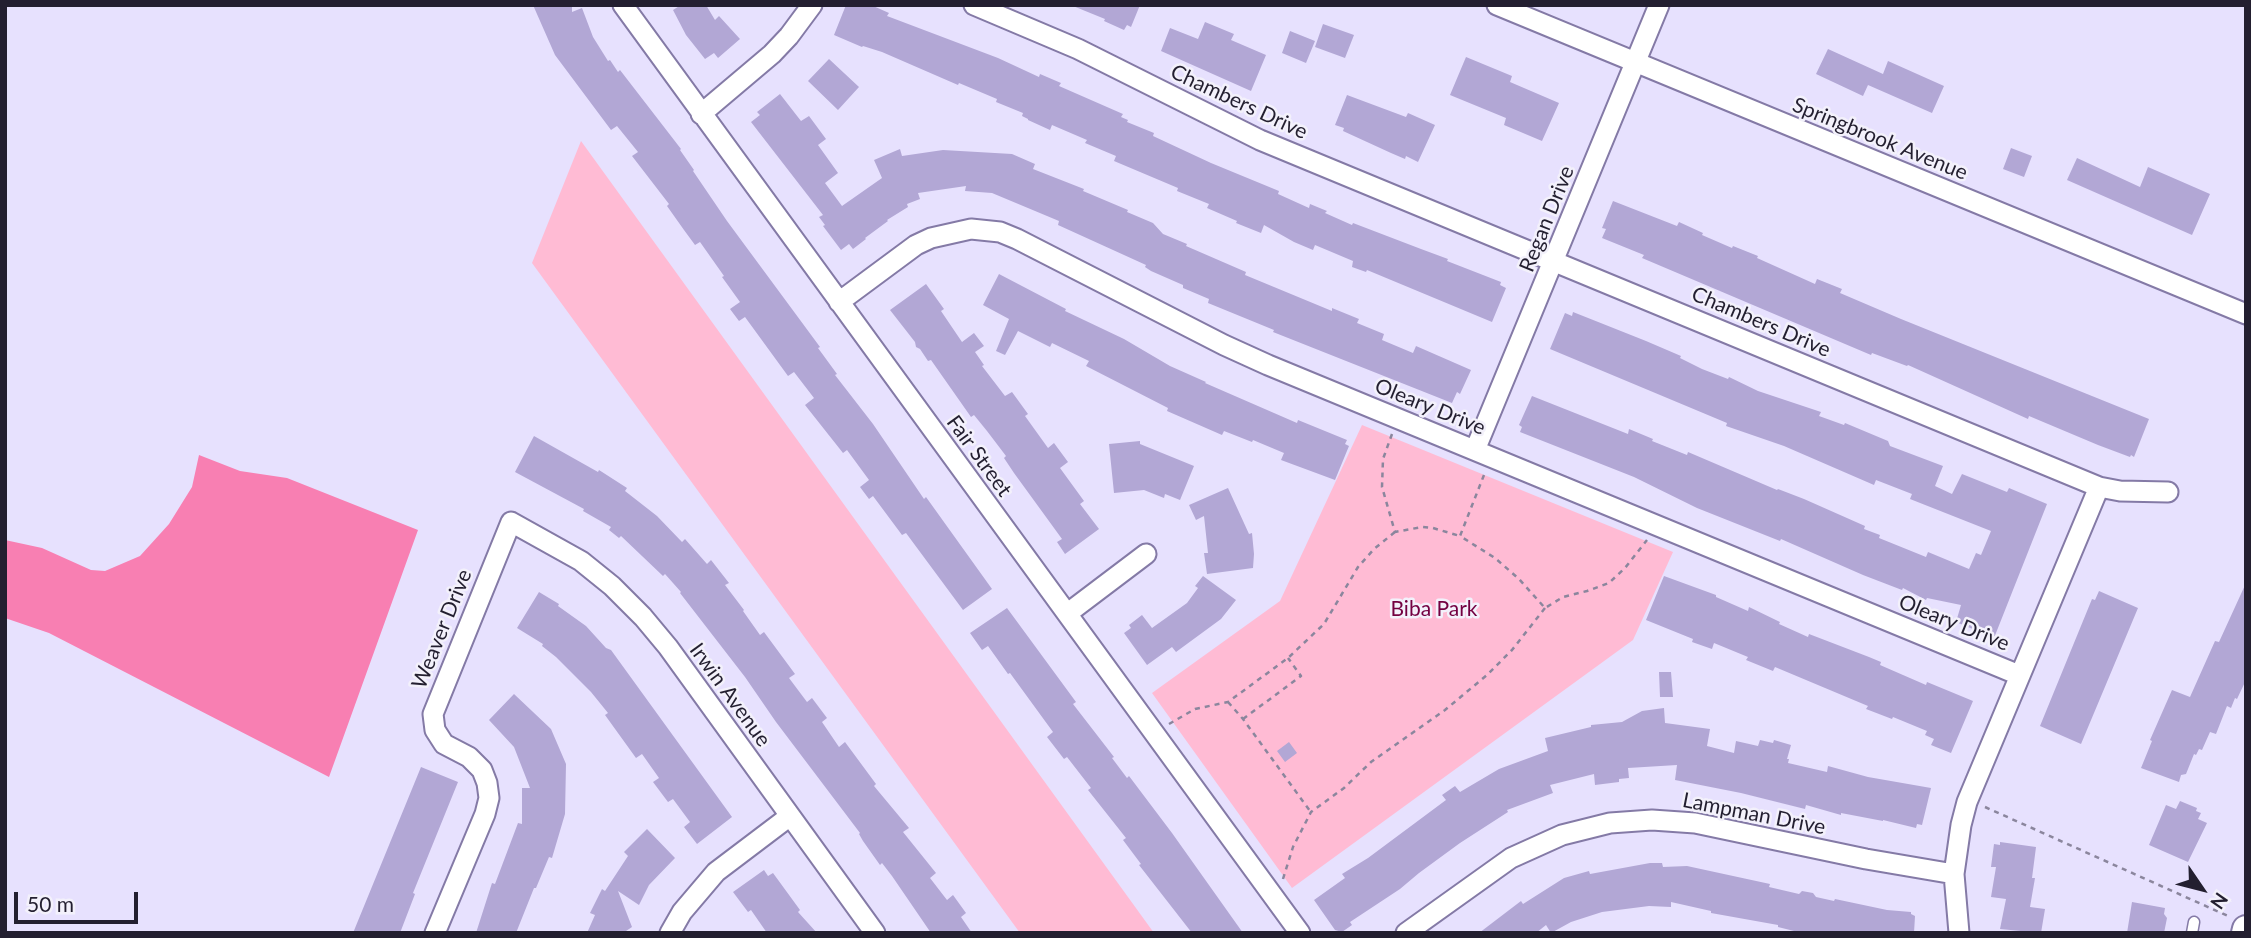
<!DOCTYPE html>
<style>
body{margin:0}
#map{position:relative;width:2251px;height:938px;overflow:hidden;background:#e7e1fe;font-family:Lato,sans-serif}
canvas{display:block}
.frame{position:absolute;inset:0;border:7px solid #231f30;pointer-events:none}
.north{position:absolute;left:2167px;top:854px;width:70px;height:70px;-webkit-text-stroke:5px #f3f1fb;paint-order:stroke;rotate:125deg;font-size:19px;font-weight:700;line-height:28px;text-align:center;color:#231f30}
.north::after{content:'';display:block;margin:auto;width:24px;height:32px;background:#231f30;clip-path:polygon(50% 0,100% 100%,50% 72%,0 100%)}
.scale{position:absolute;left:14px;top:892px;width:124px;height:32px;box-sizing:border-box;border:4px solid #231f30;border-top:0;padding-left:9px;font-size:21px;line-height:24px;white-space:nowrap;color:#231f30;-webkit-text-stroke:5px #f3f1fb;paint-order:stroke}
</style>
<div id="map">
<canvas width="2251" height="938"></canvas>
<div class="frame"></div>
<div class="north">N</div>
<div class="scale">50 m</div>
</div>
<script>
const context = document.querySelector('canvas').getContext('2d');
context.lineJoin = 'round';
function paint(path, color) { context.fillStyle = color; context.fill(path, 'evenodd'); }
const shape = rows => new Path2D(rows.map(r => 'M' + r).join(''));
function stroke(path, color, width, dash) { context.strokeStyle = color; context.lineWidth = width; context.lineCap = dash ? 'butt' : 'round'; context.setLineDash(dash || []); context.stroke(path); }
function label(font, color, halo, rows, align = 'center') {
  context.font = font + ' Lato,sans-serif'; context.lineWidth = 5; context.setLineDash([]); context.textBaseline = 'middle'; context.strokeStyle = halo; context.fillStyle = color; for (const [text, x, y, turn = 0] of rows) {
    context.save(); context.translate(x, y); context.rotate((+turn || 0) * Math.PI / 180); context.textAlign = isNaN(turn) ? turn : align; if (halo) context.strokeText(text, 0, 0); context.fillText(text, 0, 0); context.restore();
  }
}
const green = shape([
 [581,141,1154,933,1020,933,532,263],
 [1362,425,1673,552,1633,640,1292,888,1152,693,1280,601]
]);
const forest = shape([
 [199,455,240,471,287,478,418,530,329,777,49,633,5,618,5,540,42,548,91,570,105,571,140,556,169,524,192,487]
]);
const building = shape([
 [533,5,572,5,572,12,582,8,593,37,608,61,610,60,618,72,620,70,681,149,680,150,694,170,693,171,727,221,820,347,818,348,837,374,835,375,873,424,924,499,926,497,992,589,963,610,906,533,902,535,873,496,869,499,860,487,869,480,847,450,843,453,805,405,814,398,794,372,788,376,745,317,739,321,730,309,740,302,722,277,724,276,700,242,695,245,684,230,667,206,669,204,632,156,638,152,617,126,611,130,555,55],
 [681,5,706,5,715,20,719,16,740,39,718,58,714,53,705,59,686,35,673,10],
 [846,5,871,5,889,13,887,16,998,58,1039,77,1040,74,1061,83,1059,86,1123,114,1121,117,1128,120,1127,122,1154,133,1153,136,1211,163,1279,191,1278,194,1309,208,1310,204,1327,211,1325,213,1352,225,1353,223,1421,249,1448,259,1447,261,1501,282,1500,285,1506,288,1492,322,1367,270,1366,272,1352,267,1353,261,1315,245,1313,250,1294,242,1264,225,1261,233,1236,223,1237,221,1207,208,1209,204,1177,191,1178,188,1114,161,1116,156,1085,143,1087,140,1052,125,1050,130,1028,120,1028,119,1022,116,1023,113,996,102,997,99,959,83,958,85,882,52,863,46,862,47,834,35],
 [1140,5,1131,27,1127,25,1124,30,1104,21,1105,19,1073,6],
 [1205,22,1234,34,1231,40,1266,55,1251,91,1161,51,1170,28,1198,39],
 [1323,24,1354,35,1345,58,1315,47],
 [1290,31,1315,41,1306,63,1282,53],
 [1828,49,1883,74,1888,61,1944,86,1932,113,1868,85,1863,96,1816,74],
 [1466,57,1512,76,1510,82,1559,103,1542,141,1504,125,1506,118,1450,95],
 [829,59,859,87,838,110,808,81],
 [780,94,801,121,809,116,826,139,818,145,838,173,825,183,842,206,882,178,874,160,900,149,902,156,943,150,1012,154,1035,164,1033,169,1084,189,1083,191,1128,210,1127,212,1153,223,1163,234,1187,244,1186,246,1246,272,1245,275,1332,311,1332,308,1359,319,1357,323,1384,334,1382,340,1413,353,1416,346,1471,370,1460,394,1457,392,1452,403,1273,332,1274,330,1208,303,1209,299,1183,288,1183,285,1151,271,1145,267,1146,265,1058,225,1059,221,992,193,965,191,966,186,918,193,920,199,907,204,908,207,887,220,888,221,865,238,866,239,853,249,849,244,841,250,823,226,825,225,819,217,823,215,751,122,760,115,757,112],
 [1347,95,1406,117,1408,113,1435,125,1418,162,1406,156,1405,159,1391,153,1343,131,1344,128,1335,125],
 [2011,148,2032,156,2024,177,2003,169],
 [2077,158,2140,187,2148,167,2210,194,2192,235,2067,180],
 [1613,201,1677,226,1679,222,1703,233,1702,235,1732,248,1733,246,1758,256,1757,258,1815,284,1817,279,1842,289,1840,293,1901,319,2149,419,2134,457,2131,455,2130,457,2098,445,2029,416,2028,419,1908,365,1907,366,1872,353,1871,355,1642,258,1644,255,1602,238,1606,229,1602,228],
 [999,274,1066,309,1065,311,1124,339,1170,366,1206,382,1205,383,1297,423,1298,420,1347,440,1345,444,1349,446,1335,480,1281,460,1284,453,1253,440,1252,442,1224,431,1222,435,1167,411,1168,408,1086,366,1089,361,1052,343,1050,347,1018,331,1005,355,996,351,1009,319,983,305],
 [926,284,944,309,941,311,962,342,974,333,984,346,975,352,984,365,982,366,1005,396,1012,392,1028,414,1025,416,1048,448,1054,443,1068,462,1060,468,1084,501,1080,504,1099,529,1065,554,1057,542,1062,539,1014,473,1004,458,1006,456,987,431,974,415,971,417,931,360,928,361,920,349,916,347,915,342,890,310],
 [1573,312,1646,341,1681,356,1680,358,1702,369,1728,379,1729,377,1758,391,1821,412,1819,416,1844,425,1845,423,1888,441,1890,446,1943,466,1935,486,1952,494,1962,474,2007,492,2009,488,2047,504,1994,638,1956,622,1961,605,1927,598,1926,600,1903,588,1902,590,1863,575,1781,539,1780,541,1697,508,1634,477,1520,432,1522,427,1519,425,1532,396,1628,434,1629,429,1653,439,1652,441,1687,455,1688,452,1777,490,1778,489,1804,499,1865,526,1864,529,1880,535,1879,538,1926,557,1928,552,1969,569,1976,553,1981,555,1991,531,1910,499,1912,494,1876,480,1874,485,1784,446,1726,426,1727,423,1550,349,1565,313,1572,316],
 [534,436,598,472,599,470,627,488,625,491,657,516,682,542,685,539,707,564,711,560,729,583,725,585,744,610,743,611,760,635,764,632,795,674,789,678,807,702,812,698,827,718,822,722,839,747,845,742,876,784,874,786,909,828,903,832,936,873,930,878,947,900,953,895,966,913,961,917,972,933,931,933,892,876,882,863,880,865,863,841,859,834,860,833,776,722,745,677,680,593,681,592,665,574,663,576,621,536,619,538,609,530,611,527,583,511,584,509,515,472],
 [1140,441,1140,444,1194,466,1180,500,1165,494,1164,498,1144,490,1114,493,1109,444],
 [1228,488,1249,534,1252,533,1254,554,1253,568,1207,574,1204,553,1208,553,1204,516,1196,520,1189,505],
 [1203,576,1236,600,1221,619,1176,652,1172,647,1147,665,1124,633,1131,628,1129,625,1142,615,1152,628,1187,603,1198,588,1195,586],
 [1664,576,1716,595,1716,597,1748,611,1749,607,1780,622,1779,624,1808,637,1809,634,1869,657,1881,662,1880,665,1926,685,1927,682,1973,701,1951,753,1931,745,1934,739,1925,735,1927,731,1893,717,1892,719,1866,709,1868,706,1775,667,1773,671,1746,660,1748,657,1714,643,1712,649,1692,642,1693,639,1646,620],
 [2246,583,2246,680,2237,699,2235,698,2231,708,2227,706,2216,734,2210,732,2202,750,2199,749,2196,755,2194,754,2186,774,2181,775,2179,782,2141,768,2152,741,2150,740,2172,690,2190,697,2215,641,2219,642],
 [2099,591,2138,608,2081,744,2040,726,2092,599,2095,600],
 [539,592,559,604,558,606,586,626,606,648,611,650,732,817,697,844,684,827,690,822,673,799,668,802,653,782,659,778,642,754,636,758,605,715,608,713,591,692,556,657,542,646,543,644,517,628],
 [1007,608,1076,702,1073,704,1114,757,1112,758,1127,778,1129,776,1172,833,1243,933,1192,933,1139,865,1141,864,1123,840,1126,838,1088,790,1091,788,1067,757,1064,759,1047,737,1053,732,1010,673,1008,674,988,646,982,650,970,633],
 [1659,672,1671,672,1673,697,1660,697],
 [514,694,551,729,566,764,565,814,552,858,549,857,536,888,534,888,516,933,476,933,492,883,495,884,518,823,522,824,522,788,530,788,514,747,489,720],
 [1664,708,1665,723,1710,729,1707,746,1734,753,1736,741,1758,746,1760,740,1773,743,1774,740,1791,745,1787,759,1789,759,1788,763,1827,772,1828,766,1868,777,1931,788,1922,825,1917,824,1916,828,1883,820,1883,821,1841,813,1841,815,1806,805,1805,809,1741,793,1675,780,1677,765,1628,768,1629,778,1619,779,1619,782,1595,785,1594,774,1550,785,1553,793,1507,810,1508,812,1460,843,1419,873,1400,889,1350,922,1352,925,1342,932,1335,930,1314,900,1345,878,1342,874,1368,858,1446,800,1442,795,1455,786,1460,792,1499,769,1548,751,1545,738,1591,727,1591,725,1622,722,1642,711],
 [1289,742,1297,753,1285,762,1277,751],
 [421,767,458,782,413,893,415,894,400,933,353,933],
 [2180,801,2197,808,2196,811,2201,813,2198,819,2207,823,2188,862,2149,845,2166,805,2176,809],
 [647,829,675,858,649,885,639,905,618,891,632,927,623,933,587,933,595,915,590,913,602,889,605,891,628,856,624,852],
 [2000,842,2036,847,2032,878,2035,878,2030,907,2045,909,2041,933,2000,929,2006,899,1991,897,1996,867,1991,867,1994,844,2000,845],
 [1650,863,1662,863,1663,867,1687,866,1770,884,1769,887,1799,894,1802,891,1813,893,1816,897,1834,901,1835,899,1887,910,1911,912,1911,914,1915,916,1914,933,1802,933,1778,927,1778,925,1711,913,1711,911,1671,902,1671,907,1649,906,1602,912,1571,922,1551,933,1546,925,1536,933,1479,933,1521,901,1523,904,1564,878,1589,871,1590,874],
 [764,870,768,876,773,873,800,910,798,912,817,933,767,933,751,910,748,912,733,892],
 [2132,902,2165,908,2164,914,2167,918,2164,933,2127,933]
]);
const path = shape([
 [1392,434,1383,459,1382,487,1395,532,1422,527,1433,528,1460,536],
 [1484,475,1460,536,1495,558,1519,579,1545,608,1563,597,1587,591,1609,583,1625,568,1647,540],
 [1228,702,1243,719,1310,811],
 [1243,719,1301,676,1288,658],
 [1169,724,1195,709,1228,702,1288,658,1324,624,1358,567,1374,549,1395,532],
 [1985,807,2228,916],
 [1283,879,1293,847,1311,812,1344,788,1371,762,1445,710,1487,675,1512,650,1545,608]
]);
const lane = shape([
 [2192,933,2194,922]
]);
const street = shape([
 [623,5,1300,933],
 [974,5,1078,49,1260,140,2099,487,2120,491,2168,492],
 [1497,5,2246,314],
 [701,114,772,54,789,36,812,5],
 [839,302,916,245,931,238,971,229,1000,232,1017,239,1224,345,1268,365,2019,675],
 [1475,450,1659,5],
 [1068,613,1146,554],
 [435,933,485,814,489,798,487,783,482,770,469,757,444,744,435,730,433,714,511,522,581,561,612,586,643,617,668,647,875,933],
 [670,933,682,912,716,872,790,816],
 [1406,933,1511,858,1562,835,1610,823,1652,820,1695,823,1866,859,1954,874],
 [1959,933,1954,874,1961,825,1967,802,2099,487]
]);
const secondary = shape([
 [2245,933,2246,929]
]);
const streetNames = [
 ["Chambers Drive",1239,102,25],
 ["Springbrook Avenue",1880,139,22],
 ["Regan Drive",1547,219,-68],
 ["Chambers Drive",1761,322,23],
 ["Oleary Drive",1430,407,22],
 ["Fair Street",979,456,54],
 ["Oleary Drive",1954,623,22],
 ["Weaver Drive",442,629,-68],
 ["Irwin Avenue",730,695,54],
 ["Lampman Drive",1754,814,11]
];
const parkNames = [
 ["Biba Park",1434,609]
];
paint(green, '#ffbbd4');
paint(forest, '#f87fb2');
paint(building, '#b2a7d5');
stroke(lane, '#847aa6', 13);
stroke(street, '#847aa6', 23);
stroke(secondary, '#847aa6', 30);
stroke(path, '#8b869d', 2.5, [5, 5]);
stroke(lane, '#fff', 10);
stroke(street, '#fff', 19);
stroke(secondary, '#fff', 26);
label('21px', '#231f30', '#f3f1fb', streetNames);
label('21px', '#730041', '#f3f1fb', parkNames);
</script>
